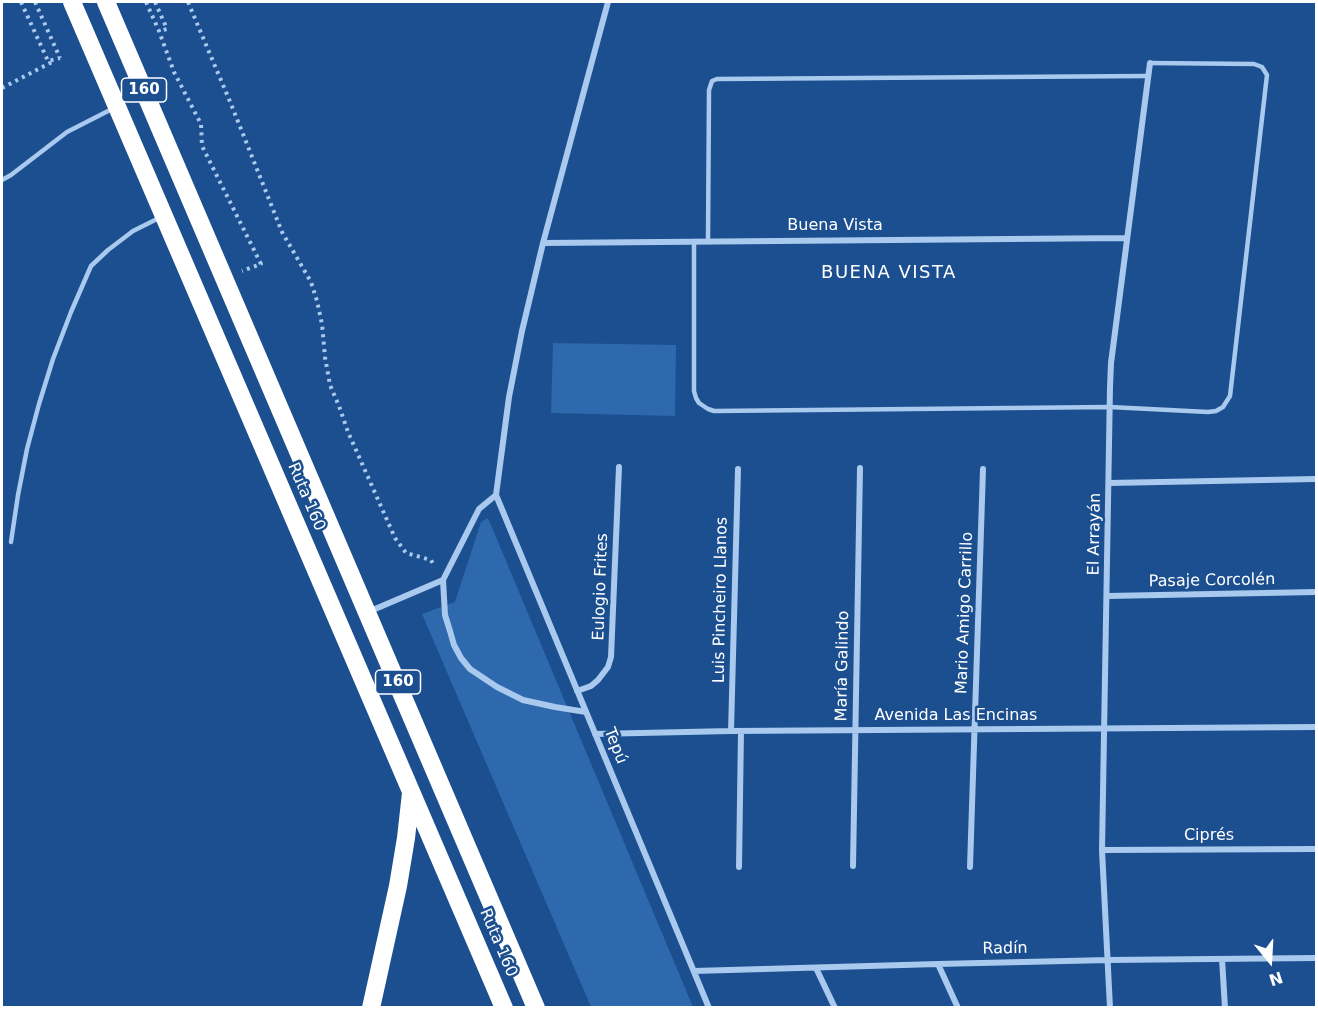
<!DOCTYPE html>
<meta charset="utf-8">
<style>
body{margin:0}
#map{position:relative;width:1318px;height:1009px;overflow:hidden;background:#1b4f8f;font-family:"DejaVu Sans",sans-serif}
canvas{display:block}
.frame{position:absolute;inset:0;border:3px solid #fff;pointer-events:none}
.north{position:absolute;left:1240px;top:931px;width:60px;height:60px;-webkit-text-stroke:4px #1b4f8f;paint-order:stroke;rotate:162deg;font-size:16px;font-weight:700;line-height:24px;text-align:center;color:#fff}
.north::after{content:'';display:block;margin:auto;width:21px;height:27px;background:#fff;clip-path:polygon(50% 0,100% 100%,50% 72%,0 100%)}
</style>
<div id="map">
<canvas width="1318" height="1009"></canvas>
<div class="frame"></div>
<div class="north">N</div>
</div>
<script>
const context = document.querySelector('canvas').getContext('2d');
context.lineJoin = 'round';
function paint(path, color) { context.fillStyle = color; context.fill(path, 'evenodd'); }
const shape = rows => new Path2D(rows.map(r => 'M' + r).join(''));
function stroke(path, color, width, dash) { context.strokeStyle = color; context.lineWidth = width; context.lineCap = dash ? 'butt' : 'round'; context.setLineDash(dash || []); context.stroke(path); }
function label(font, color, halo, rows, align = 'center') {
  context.font = font + ' "DejaVu Sans",sans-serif'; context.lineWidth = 5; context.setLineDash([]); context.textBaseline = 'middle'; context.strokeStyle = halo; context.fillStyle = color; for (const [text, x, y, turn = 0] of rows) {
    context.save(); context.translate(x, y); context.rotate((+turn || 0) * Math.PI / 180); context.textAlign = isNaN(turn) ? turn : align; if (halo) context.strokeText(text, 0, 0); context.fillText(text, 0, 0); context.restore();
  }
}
const green = shape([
 [553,343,676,345,675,416,551,413],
 [488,518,693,1007,591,1007,422,614,455,602,481,522]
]);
const path = shape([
 [21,2,48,61,60,58],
 [35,2,60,58],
 [146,2,159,31,174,72,201,124,202,146,261,264,242,271],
 [155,2,167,29,159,31],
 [188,2,231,104,282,232,311,282,317,301,322,324,325,357,330,385,339,406,348,432,395,538,406,553,431,560,434,566],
 [2,88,54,61]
]);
const service = shape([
 [2,180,11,175,67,132,112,109],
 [694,241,694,391,696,398,699,403,708,409,714,411,1110,407,1208,412,1216,411,1223,407,1230,396,1267,75,1262,67,1254,64,1150,63],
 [708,241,709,90,712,81,717,79,1148,76],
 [11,542,18,495,27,449,39,404,53,359,71,312,91,266,108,250,133,231,159,218]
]);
const minor = shape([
 [543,243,1127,238],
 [1109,483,1316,479],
 [496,495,709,1008],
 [1107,596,1316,592],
 [368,612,443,580],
 [577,691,591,686,598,680,608,667,611,657,619,467],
 [586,712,555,707,523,700,497,687,470,669,461,658,454,645,450,631,445,615,443,580,479,509,496,495,509,397,522,331,543,243,608,2],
 [731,731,738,469],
 [595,734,731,731,1316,727],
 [1102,850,1316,849],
 [853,866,860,468],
 [739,867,741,731],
 [970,867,983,469],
 [1222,959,1225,1008],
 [938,964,958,1008],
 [816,968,835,1008],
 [694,971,938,964,1108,960,1316,958],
 [1110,1008,1102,850,1110,387,1111,363,1150,63]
]);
const motorway = shape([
 [72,2,504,1008],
 [106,2,536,1008],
 [371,1008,398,886,406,838,411,793]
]);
const shields = [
 [144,90,45],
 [398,682,45]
];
const shieldNames = [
 ["160",144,90],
 ["160",398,682]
];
const streetNames = [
 ["Buena Vista",835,226],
 ["Ruta 160",306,497,67],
 ["El Arrayán",1095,534,-89],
 ["Pasaje Corcolén",1212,581,-1],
 ["Eulogio Frites",601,587,-88],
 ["Luis Pincheiro Llanos",721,600,-89],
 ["Mario Amigo Carrillo",965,613,-88],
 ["María Galindo",843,666,-89],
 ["Avenida Las Encinas",956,716],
 ["Tepú",615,746,68],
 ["Ciprés",1209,836],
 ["Ruta 160",498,943,67],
 ["Radín",1005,949,-1]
];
const neighbourhoodNames = [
 ["BUENA VISTA",889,273]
];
paint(green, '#2e69ad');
stroke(path, '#a9c9ee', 4, [3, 4.5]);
stroke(service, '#a9c9ee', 4.5);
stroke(minor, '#a9c9ee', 6);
stroke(motorway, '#fff', 18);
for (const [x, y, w] of shields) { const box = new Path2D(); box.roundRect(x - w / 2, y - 12, w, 24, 4.5); context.fillStyle = '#1b4f8f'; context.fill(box); stroke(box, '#fff', 1.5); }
label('bold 15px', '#fff', null, shieldNames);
label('16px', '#fff', '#1b4f8f', streetNames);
context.letterSpacing = '1.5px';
label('18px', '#fff', '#1b4f8f', neighbourhoodNames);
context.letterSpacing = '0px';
</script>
